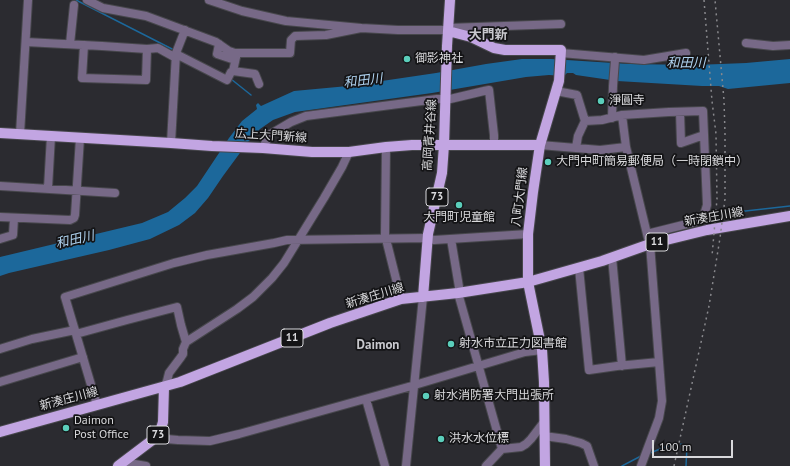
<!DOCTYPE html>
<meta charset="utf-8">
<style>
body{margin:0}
#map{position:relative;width:790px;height:466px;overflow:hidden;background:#2b2b30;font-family:"PT Sans",sans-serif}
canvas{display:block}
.scale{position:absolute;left:652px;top:440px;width:81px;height:18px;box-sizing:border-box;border:2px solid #d9d9dc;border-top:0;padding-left:5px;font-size:12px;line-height:14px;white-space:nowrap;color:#d9d9dc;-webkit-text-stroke:3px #141416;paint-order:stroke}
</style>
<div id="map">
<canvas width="790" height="466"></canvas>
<div class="scale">100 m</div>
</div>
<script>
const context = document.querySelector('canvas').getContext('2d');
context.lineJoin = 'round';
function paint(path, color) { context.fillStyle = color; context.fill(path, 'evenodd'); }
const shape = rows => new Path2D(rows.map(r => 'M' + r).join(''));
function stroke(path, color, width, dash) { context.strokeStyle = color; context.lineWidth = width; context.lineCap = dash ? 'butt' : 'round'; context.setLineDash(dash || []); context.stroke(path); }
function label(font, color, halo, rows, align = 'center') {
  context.font = font + ' "PT Sans","Noto Sans JP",sans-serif'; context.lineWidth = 3.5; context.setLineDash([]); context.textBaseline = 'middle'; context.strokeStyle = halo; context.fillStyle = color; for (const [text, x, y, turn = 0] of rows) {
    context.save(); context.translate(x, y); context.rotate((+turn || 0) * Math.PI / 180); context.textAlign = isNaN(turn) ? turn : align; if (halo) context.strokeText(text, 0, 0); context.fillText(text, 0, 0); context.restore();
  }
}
const water = shape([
 [522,59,551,59,629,64,695,65,746,63,790,59,790,83,728,89,719,86,702,86,617,81,576,75,573,73,567,73,564,76,549,75,526,77,432,93,295,112,273,120,260,129,248,142,223,176,208,198,195,213,179,225,150,239,109,250,9,273,0,276,0,257,142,223,168,212,185,198,197,186,229,138,242,121,257,109,256,105,258,103,261,106,294,91,348,86,436,73,486,64]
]);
const stream = shape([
 [76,0,174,50],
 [231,79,251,95],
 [710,215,790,206],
 [681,444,687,446,686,466],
 [650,453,673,444],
 [622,466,641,456]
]);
const minor = shape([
 [87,0,103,8,146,16,216,42,229,51,235,53,290,53,291,40,295,36,326,35,361,28],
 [209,0,242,11,286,21,361,28,398,30,443,30,448,31],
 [448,28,561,24],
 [26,42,102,46,147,49,158,48,176,58],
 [746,43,773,46,790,45],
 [70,44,74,5],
 [219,44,217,54,235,60],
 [84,45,82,78,146,80,147,49],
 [237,53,233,71,255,74,259,84],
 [561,53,644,60,686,53],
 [176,54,227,80,231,72,233,71],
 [556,91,577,95,585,121],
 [446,100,484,91,489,90,494,135,494,145],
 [680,112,681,143,704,135],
 [622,115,626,147,648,238,650,244,662,401,659,418,641,466],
 [612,118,613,86,615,60,615,57],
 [20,134,28,0],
 [171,143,176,53,185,30],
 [540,145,600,150,626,147],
 [386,147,385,235,401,299],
 [263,148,269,135,291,122,306,116,437,99,446,99],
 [576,148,578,136,585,121,602,120,622,115,669,112,703,111,707,205,704,215,695,222,647,234],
 [0,186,115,193],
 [48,188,51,136],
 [0,217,70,220,74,218,75,215,80,138],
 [0,239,13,235,14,218],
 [451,239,460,293],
 [612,257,622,366],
 [579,268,589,370,617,366,659,362],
 [458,293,502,449],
 [76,334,127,320,177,307,181,325,186,342],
 [0,349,32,339,75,330],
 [0,382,83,357],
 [164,387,167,381,169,373,181,357,183,354,183,349,186,342,237,309,253,297,272,278,284,263,324,198,342,167,349,152],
 [366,399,385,466],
 [97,405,65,297,174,263,207,255,274,243,287,240,428,238,434,240,528,234],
 [544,436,566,439,581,443,587,446,594,466],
 [155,438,178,440,210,441,239,434,408,387,525,352,542,350],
 [123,462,146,466],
 [406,466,423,297],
 [486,466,502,449,521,447,526,444,531,439,544,422]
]);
const major = shape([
 [448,31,471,37,494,48,505,50,561,50,559,81,540,145,533,192,528,234,528,282,542,350,544,382,545,466],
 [0,133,171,143,212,146,263,148,312,152,349,152,386,147,412,145,540,145],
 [423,297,428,234,442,173,444,145,447,46,450,0],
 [0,432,180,382,330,323,401,299,458,293,528,282,602,261,650,244,707,230,790,216],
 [118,466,155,438,160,432,163,422,164,387]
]);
const rail = shape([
 [704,0,712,101,716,134,717,199,712,256],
 [674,466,709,306,720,238,725,199,725,134,724,100,715,0]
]);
const markers = [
 [407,59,4,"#5bcebb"],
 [601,101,4,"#5bcebb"],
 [548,162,4,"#5bcebb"],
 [459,205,4,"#5bcebb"],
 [451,344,4,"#5bcebb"],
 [426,396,4,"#5bcebb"],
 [66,428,4,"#5bcebb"],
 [441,439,4,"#5bcebb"]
];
const shields = [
 [437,197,22],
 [657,242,22],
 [292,338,22],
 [158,435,22]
];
const shieldNames = [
 ["73",437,197],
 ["11",657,242],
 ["11",292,338],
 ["73",158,435]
];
const poiNames = [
 ["御影神社",415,59],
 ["淨圓寺",609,101],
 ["大門中町簡易郵便局（一時閉鎖中）",556,162],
 ["大門町児童館",459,218,"center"],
 ["射水市立正力図書館",459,344],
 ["射水消防署大門出張所",434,396],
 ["Daimon",74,421],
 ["Post Office",74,435],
 ["洪水水位標",449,439]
];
const streetNames = [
 ["高岡青井谷線",430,135,-86],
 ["広上大門新線",271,136,4],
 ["八町大門線",520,197,-83],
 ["新湊庄川線",714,217,-10],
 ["新湊庄川線",375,296,-17],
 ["新湊庄川線",69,399,-15]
];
const neighbourhoodNames = [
 ["大門新",488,35],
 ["Daimon",378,345]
];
const waterNames = [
 ["和田川",686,63],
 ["和田川",363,81,-7],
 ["和田川",75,240,-13]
];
paint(water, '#1c689b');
stroke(stream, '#1c689b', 1.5);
stroke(minor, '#47474c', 10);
stroke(major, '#47474c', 12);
stroke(minor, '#776987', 8);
stroke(major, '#c2a5e2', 10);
stroke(rail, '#89898d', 1.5, [2, 4]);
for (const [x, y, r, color] of markers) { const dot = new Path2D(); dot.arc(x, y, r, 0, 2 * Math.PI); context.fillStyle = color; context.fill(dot); stroke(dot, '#141416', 1.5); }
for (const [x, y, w] of shields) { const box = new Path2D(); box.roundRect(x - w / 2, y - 9, w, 18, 3); context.fillStyle = '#141416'; context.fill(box); stroke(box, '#d9d9dc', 1); }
label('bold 11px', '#d9d9dc', null, shieldNames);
label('12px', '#d9d9dc', '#141416', poiNames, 'left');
label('12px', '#d9d9dc', '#141416', streetNames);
label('bold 13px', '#c8c8cd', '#141416', neighbourhoodNames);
label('italic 13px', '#afd2ef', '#141416', waterNames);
</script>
